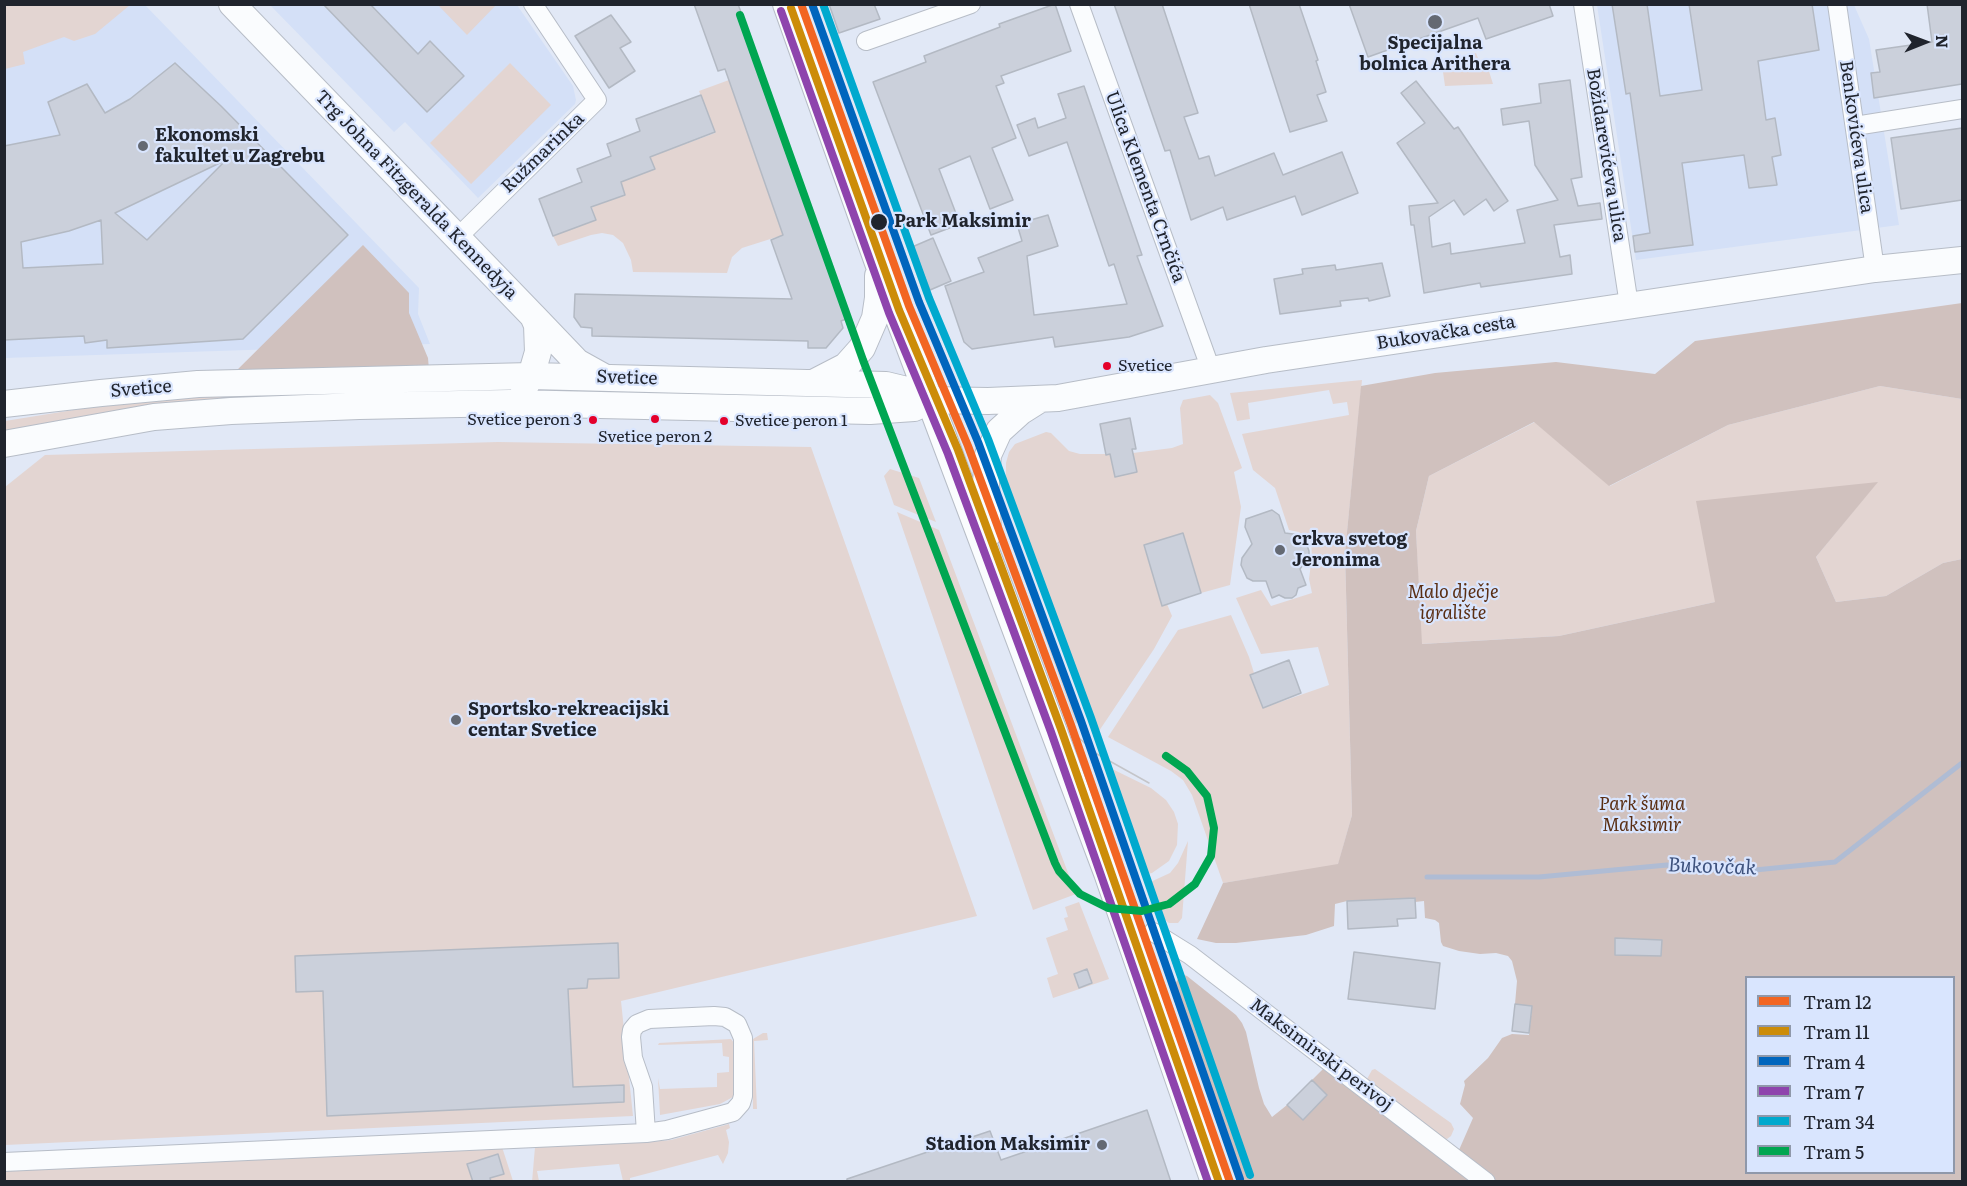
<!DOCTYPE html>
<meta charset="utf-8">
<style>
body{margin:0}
#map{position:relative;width:1967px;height:1186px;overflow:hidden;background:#e1e8f6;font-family:Literata,serif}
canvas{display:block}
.frame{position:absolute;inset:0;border:6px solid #20242d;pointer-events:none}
.legend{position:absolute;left:1745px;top:976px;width:210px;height:198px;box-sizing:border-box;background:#d9e5fe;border:2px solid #8f98aa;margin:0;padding:8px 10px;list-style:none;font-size:18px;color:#20242d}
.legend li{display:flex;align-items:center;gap:12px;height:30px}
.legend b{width:30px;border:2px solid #8f98aa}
.north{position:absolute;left:1895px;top:12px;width:60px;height:60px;-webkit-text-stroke:4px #d9e5fe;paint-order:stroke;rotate:89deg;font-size:16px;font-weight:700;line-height:24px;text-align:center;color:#20242d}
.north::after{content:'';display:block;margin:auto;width:21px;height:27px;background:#20242d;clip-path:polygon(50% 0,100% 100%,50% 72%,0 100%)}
</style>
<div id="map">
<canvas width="1967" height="1186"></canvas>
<div class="frame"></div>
<ul class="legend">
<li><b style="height:8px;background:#f26522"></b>Tram 12</li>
<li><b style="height:8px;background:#cc8c09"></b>Tram 11</li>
<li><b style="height:8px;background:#0065bd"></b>Tram 4</li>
<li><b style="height:8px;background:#8e44ad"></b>Tram 7</li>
<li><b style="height:8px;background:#00a9ce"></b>Tram 34</li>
<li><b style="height:8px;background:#00a651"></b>Tram 5</li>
</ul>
<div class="north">N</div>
</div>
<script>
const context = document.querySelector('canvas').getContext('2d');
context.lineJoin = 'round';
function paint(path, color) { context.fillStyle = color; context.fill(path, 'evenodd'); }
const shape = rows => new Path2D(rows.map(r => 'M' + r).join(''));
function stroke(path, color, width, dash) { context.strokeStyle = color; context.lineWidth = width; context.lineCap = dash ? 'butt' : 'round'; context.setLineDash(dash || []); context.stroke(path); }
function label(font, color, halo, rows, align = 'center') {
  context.font = font + ' Literata,serif'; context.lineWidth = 4.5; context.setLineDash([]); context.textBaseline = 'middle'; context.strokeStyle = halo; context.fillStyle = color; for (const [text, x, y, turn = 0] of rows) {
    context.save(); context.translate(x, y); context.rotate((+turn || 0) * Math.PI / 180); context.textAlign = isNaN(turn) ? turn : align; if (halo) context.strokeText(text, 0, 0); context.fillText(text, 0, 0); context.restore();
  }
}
const built = shape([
 [4,5,145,5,419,288,418,314,430,344,5,358],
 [270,5,517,5,573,86,576,100,575,104,478,198,405,122,394,132],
 [1597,5,1854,5,1869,39,1899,225,1636,260]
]);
const green = shape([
 [497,4,467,35,438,5,438,4],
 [4,5,5,4,130,5,95,34,74,41,64,37,23,52,25,64,5,69],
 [1476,53,1481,66,1487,65,1493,84,1445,86,1442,65],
 [510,63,551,105,471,184,430,143],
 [729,80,783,235,742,248,732,257,727,273,633,272,631,260,623,243,613,235,602,233,591,235,558,246,553,236,596,220,592,207,625,195,621,182,654,169,650,157,715,133,699,91],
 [1362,380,1345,553,1352,815,1338,865,1223,883,1192,795,1183,780,1171,771,1108,737,1178,630,1231,615,1249,657,1254,673,1251,675,1263,708,1329,685,1318,647,1261,654,1236,598,1261,590,1271,606,1312,593,1309,579,1312,556,1311,542,1299,532,1289,530,1275,488,1253,470,1242,434,1349,415,1347,402,1333,404,1329,390,1248,403,1250,419,1237,421,1230,393],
 [1880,386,1962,399,1962,559,1943,563,1886,596,1836,602,1816,557,1877,482,1715,602,1559,636,1421,644,1416,531,1429,476,1535,422,1610,486,1728,425],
 [541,388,860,394,860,400,543,392],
 [304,394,297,396,5,432,5,421,123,402,190,397],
 [1210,395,1218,403,1242,468,1234,472,1241,507,1230,585,1201,593,1183,533,1144,546,1162,605,1167,604,1172,616,1154,649,1099,731,1091,716,1006,479,1006,463,1009,452,1015,444,1046,432,1051,433,1069,451,1080,454,1110,454,1115,477,1136,472,1133,453,1172,448,1183,444,1180,408,1183,400],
 [498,442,811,447,977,916,621,1001,633,1116,5,1145,5,487,45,455],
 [890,469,919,478,936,522,894,505,884,476],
 [897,512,939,530,1076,894,1033,910],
 [1034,601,1039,607,1080,714,1076,724,1038,618],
 [1104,765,1151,788,1166,800,1174,812,1178,824,1177,845,1169,861,1152,873,1142,875],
 [1188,841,1182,918,1178,923,1169,923,1155,912,1146,884,1170,873,1178,863],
 [1079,902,1109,979,1053,998,1047,978,1058,974,1046,938,1068,930,1064,918,1068,917,1065,907],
 [763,1033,767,1033,768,1040,754,1041,757,1109,753,1109,752,1042,753,1039],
 [731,1039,734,1043,733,1097,720,1104,660,1115,658,1078,660,1089,717,1087,717,1073,729,1072,729,1057,723,1056,722,1043,658,1045,659,1043],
 [1375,1069,1451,1123,1454,1129,1451,1136,1447,1139,1442,1138,1367,1079,1372,1070],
 [729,1124,730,1128,726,1130,729,1142,728,1153,723,1164,718,1155,630,1178,630,1181,623,1181,619,1164,537,1171,539,1181,532,1182,535,1147,649,1142,671,1140],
 [502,1147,513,1181,5,1182,5,1171]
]);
const forest = shape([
 [363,245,409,293,409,313,428,358,429,370,229,378],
 [1962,303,1962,399,1880,386,1728,425,1609,486,1534,422,1429,476,1416,531,1422,644,1559,636,1715,602,1696,501,1878,482,1816,557,1836,602,1886,596,1943,563,1962,559,1962,1181,1244,1181,1175,984,1181,974,1187,976,1236,1015,1242,1023,1246,1032,1259,1088,1264,1104,1272,1117,1287,1105,1327,1095,1312,1080,1323,1069,1452,1166,1473,1118,1460,1104,1465,1085,1464,1081,1488,1058,1502,1038,1512,1034,1529,1035,1532,1007,1515,1004,1517,981,1512,961,1508,956,1496,953,1480,954,1459,951,1443,946,1441,942,1439,923,1435,920,1425,918,1424,901,1415,902,1415,898,1347,901,1335,904,1334,926,1306,935,1236,943,1216,943,1197,939,1223,883,1338,864,1352,815,1345,553,1361,386,1435,373,1556,362,1655,374,1695,341],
 [1746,978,1954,978,1954,1172,1746,1172]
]);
const stream = shape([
 [1427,877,1539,877,1667,865,1735,872,1835,862,1962,763]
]);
const building = shape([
 [323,4,370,4,418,54,430,41,464,76,427,112,323,4],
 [694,4,738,4,849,318,841,321,843,328,826,348,808,348,808,341,592,336,592,328,581,327,574,317,575,294,792,299,771,240,783,235,725,69,718,71,694,4],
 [829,4,874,4,880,19,839,33,829,4],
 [1055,4,1071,51,1001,76,1004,83,996,86,1016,138,992,148,1013,200,990,209,970,156,939,169,960,224,931,235,873,82,926,62,924,56,1000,27,999,24,1055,4],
 [1114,4,1162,4,1198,113,1184,117,1199,159,1209,156,1215,176,1274,153,1283,175,1342,152,1358,193,1302,215,1295,196,1227,220,1223,207,1191,220,1170,150,1165,151,1114,4],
 [1249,4,1299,4,1318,60,1316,61,1326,92,1317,95,1327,121,1290,132,1249,4],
 [1349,4,1549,4,1553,16,1486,39,1478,18,1368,57,1349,4],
 [1612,4,1647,4,1660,96,1702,90,1689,4,1812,4,1819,50,1758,61,1766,120,1775,118,1781,155,1772,157,1777,185,1749,188,1744,155,1682,163,1693,245,1635,252,1633,236,1650,233,1630,93,1626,94,1612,4],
 [1927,4,1962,4,1962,84,1874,98,1871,73,1880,72,1876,50,1932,42,1927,4],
 [611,15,631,42,620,48,635,71,609,88,575,36,611,15],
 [175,63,221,106,348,235,243,339,107,348,107,340,85,343,84,336,4,340,4,146,60,135,48,102,87,84,105,113,130,99,175,63],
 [226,160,147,240,115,213,226,160],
 [101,220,103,264,23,268,21,242,69,231,101,220],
 [1570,80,1582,177,1571,179,1578,206,1600,203,1602,219,1554,225,1560,257,1570,255,1572,274,1481,287,1480,283,1424,293,1414,225,1411,225,1409,206,1438,203,1397,143,1425,123,1401,93,1416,81,1454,129,1458,127,1508,201,1494,211,1486,199,1464,215,1454,200,1429,217,1432,247,1450,243,1451,254,1525,243,1517,210,1558,200,1535,165,1529,121,1503,125,1501,109,1541,103,1539,84,1570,80],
 [1084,86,1142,255,1137,256,1163,326,1129,337,1055,347,1053,337,972,349,964,342,945,286,984,272,978,258,1022,241,1017,224,1048,215,1058,246,1027,256,1034,315,1127,304,1114,264,1109,266,1067,142,1029,156,1017,125,1035,118,1038,128,1066,118,1058,94,1084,86],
 [701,95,715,132,650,157,655,169,621,182,625,195,591,207,596,220,553,236,539,199,582,182,577,169,611,156,607,144,640,131,636,119,701,95],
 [1962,128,1962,200,1901,209,1891,138,1962,128],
 [933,238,951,281,930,290,912,247,933,238],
 [1382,263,1390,296,1369,301,1368,298,1340,301,1341,306,1280,314,1274,279,1303,274,1302,269,1335,265,1336,270,1382,263],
 [1130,418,1136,449,1132,449,1137,472,1115,477,1110,454,1106,455,1100,424,1130,418],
 [1272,510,1279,515,1285,533,1301,535,1305,540,1309,551,1309,556,1300,569,1306,585,1298,588,1296,595,1292,598,1285,598,1279,595,1272,598,1266,581,1253,581,1247,578,1241,565,1242,558,1252,544,1245,527,1246,519,1272,510],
 [1183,533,1201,593,1162,606,1144,545,1183,533],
 [1289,660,1301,693,1263,708,1250,675,1289,660],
 [1415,898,1416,918,1397,919,1398,926,1348,929,1347,901,1415,898],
 [1615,938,1662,940,1661,956,1615,955,1615,938],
 [618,943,619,978,588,979,587,988,568,989,573,1087,624,1085,624,1102,327,1116,323,991,296,992,295,956,618,943],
 [1354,952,1440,963,1435,1009,1348,999,1354,952],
 [1087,969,1092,983,1079,988,1074,974,1087,969],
 [1515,1004,1532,1006,1529,1033,1512,1031,1515,1004],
 [1312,1080,1327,1095,1303,1120,1287,1105,1312,1080],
 [1147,1110,1171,1182,847,1182,847,1179,990,1131,1001,1160,1147,1110],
 [498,1154,504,1174,490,1178,491,1182,473,1182,467,1164,498,1154]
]);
const street = shape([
 [1079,4,1211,370],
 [1583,4,1629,305],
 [1837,4,1875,269],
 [866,41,971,4],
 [1855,126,1962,109],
 [458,237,597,100,533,4],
 [1153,932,1190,955,1486,1182],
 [4,1162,646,1133,667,1130,733,1112,741,1103,743,1096,743,1038,737,1024,725,1017,714,1016,649,1019,637,1024,632,1030,631,1037,633,1058,643,1087,646,1133]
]);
const secondary = shape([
 [232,4,533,316,537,325,538,352,531,376,524,388],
 [786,4,878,263,1107,873,1214,1182],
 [533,316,577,362,604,377],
 [815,382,846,366,862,348,875,318,878,298,878,276],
 [930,400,988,401,1058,398,1266,360,1875,269,1962,260],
 [4,404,101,393,198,384,531,376,886,385,915,392,930,400],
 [4,444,154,417,231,411,359,406,510,403,870,411,914,408,930,400],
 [988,534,986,483,988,455,999,431,1020,412,1039,400]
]);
const tram = shape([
 [1071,725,1079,738,1097,754,1149,783]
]);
const tram1 = shape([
 [801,4,909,306,968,446,1071,725,1230,1182]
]);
const tram2 = shape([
 [791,8,899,310,958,450,1061,729,1219,1182]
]);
const tram3 = shape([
 [812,4,919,302,978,442,1081,721,1240,1179]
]);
const tram4 = shape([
 [781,11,889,313,948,454,1051,732,1208,1182]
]);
const tram5 = shape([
 [823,4,929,298,988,439,1091,718,1250,1175]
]);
const tram6 = shape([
 [740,15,863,360,1055,863,1059,871,1080,894,1108,908,1142,911,1169,904,1195,884,1211,856,1214,828,1207,796,1187,771,1166,756]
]);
const markers = [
 [1435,22,8,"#646973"],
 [143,146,6,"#646973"],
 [879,222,9,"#20242d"],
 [1107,366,5,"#e4002b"],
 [655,419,5,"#e4002b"],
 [593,420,5,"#e4002b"],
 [724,421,5,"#e4002b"],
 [1280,550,6,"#646973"],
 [456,720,6,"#646973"],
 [1102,1145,6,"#646973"]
];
const busNames = [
 ["Svetice",1118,366],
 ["Svetice peron 3",582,420,"right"],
 ["Svetice peron 1",735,421],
 ["Svetice peron 2",655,437,"center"]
];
const poiNames = [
 ["Specijalna",1435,44,"center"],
 ["bolnica Arithera",1435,65,"center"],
 ["Ekonomski",155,136],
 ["fakultet u Zagrebu",155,157],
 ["crkva svetog",1292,540],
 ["Jeronima",1292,561],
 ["Sportsko-rekreacijski",468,710],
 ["centar Svetice",468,731],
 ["Stadion Maksimir",1090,1145,"right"]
];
const streetNames = [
 ["Benkovićeva ulica",1856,137,82],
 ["Ružmarinka",543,153,-44],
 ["Božidarevićeva ulica",1606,155,81],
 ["Ulica Klementa Crnčića",1145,187,70],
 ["Trg Johna Fitzgeralda Kennedyja",416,195,46],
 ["Bukovačka cesta",1446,333,-9],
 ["Svetice",627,378,2],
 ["Svetice",141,389,-5],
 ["Maksimirski perivoj",1321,1055,37]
];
const stopNames = [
 ["Park Maksimir",894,222]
];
const parkNames = [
 ["Malo dječje",1453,593],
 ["igralište",1453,614],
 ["Park šuma",1642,805],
 ["Maksimir",1642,826]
];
const waterNames = [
 ["Bukovčak",1712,867,2]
];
paint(built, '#d4e0f7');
paint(green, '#e3d5d2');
paint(forest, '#d0c1be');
stroke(stream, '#afbcd4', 5);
paint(building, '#cbd0db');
stroke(building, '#b3b9c3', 1.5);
stroke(street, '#b7bdc7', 20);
stroke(secondary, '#b7bdc7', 28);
stroke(street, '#fafcfe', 18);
stroke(secondary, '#fafcfe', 26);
stroke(tram, '#c4c5c9', 1.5);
stroke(tram1, '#f26522', 8);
stroke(tram2, '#cc8c09', 8);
stroke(tram3, '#0065bd', 8);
stroke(tram4, '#8e44ad', 8);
stroke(tram5, '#00a9ce', 8);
stroke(tram6, '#00a651', 8);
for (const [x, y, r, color] of markers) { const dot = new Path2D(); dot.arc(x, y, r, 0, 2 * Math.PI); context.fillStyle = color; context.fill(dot); stroke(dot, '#d9e5fe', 2); }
label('16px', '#20242d', '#d9e5fe', busNames, 'left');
label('bold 18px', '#20242d', '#d9e5fe', poiNames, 'left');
label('18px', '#20242d', '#d9e5fe', streetNames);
label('bold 18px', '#20242d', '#d9e5fe', stopNames, 'left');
label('italic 18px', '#5a2e13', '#d9e5fe', parkNames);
label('italic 20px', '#3e527d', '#d9e5fe', waterNames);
</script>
